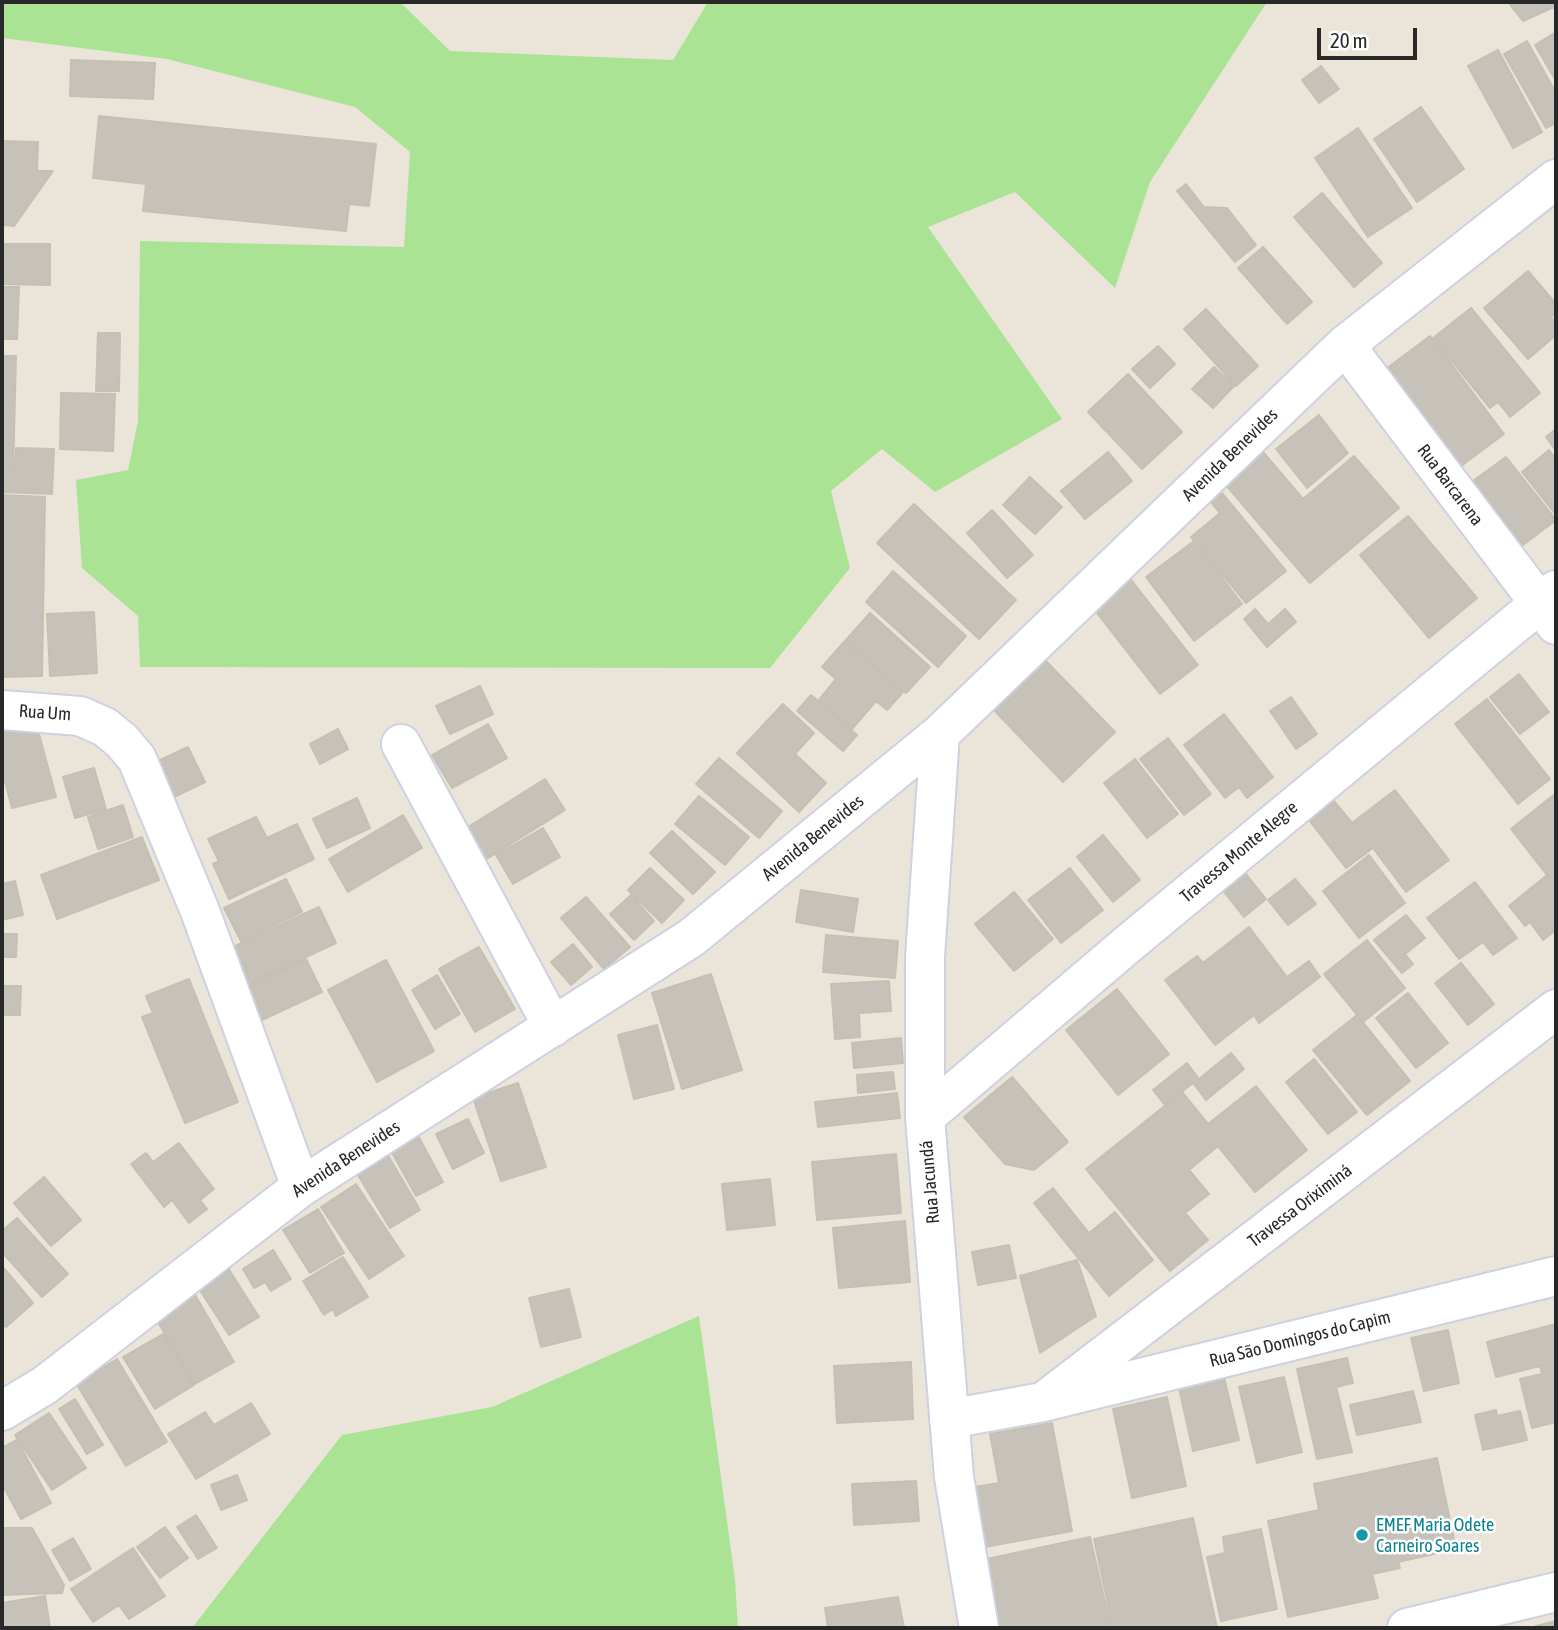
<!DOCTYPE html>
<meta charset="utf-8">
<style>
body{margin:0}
#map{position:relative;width:1558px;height:1630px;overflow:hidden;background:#ebe4d9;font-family:"Asap Condensed",sans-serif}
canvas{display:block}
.frame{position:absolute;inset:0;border:4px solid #282828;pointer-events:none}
.scale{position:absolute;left:1317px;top:28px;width:100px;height:32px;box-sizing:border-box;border:4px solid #282828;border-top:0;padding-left:9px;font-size:21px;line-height:24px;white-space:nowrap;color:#282828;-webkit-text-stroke:5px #fff;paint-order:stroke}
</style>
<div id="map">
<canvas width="1558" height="1630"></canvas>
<div class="frame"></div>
<div class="scale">20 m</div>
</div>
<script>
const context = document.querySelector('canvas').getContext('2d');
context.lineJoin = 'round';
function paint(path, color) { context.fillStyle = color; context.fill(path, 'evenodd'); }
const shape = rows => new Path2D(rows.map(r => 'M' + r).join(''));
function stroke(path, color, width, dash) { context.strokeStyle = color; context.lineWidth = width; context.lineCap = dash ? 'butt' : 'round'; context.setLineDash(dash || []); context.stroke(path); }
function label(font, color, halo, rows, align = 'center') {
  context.font = font + ' "Asap Condensed",sans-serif'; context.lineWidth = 5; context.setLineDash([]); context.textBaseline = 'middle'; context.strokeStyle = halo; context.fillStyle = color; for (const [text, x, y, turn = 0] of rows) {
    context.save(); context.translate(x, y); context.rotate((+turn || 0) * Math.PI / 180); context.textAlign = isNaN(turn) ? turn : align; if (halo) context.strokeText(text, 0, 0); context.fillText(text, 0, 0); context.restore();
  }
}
const green = shape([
 [2,2,400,2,450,51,673,60,708,2,1267,2,1150,182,1115,288,1015,192,928,227,1062,419,935,492,882,449,831,491,850,568,770,668,140,667,138,616,82,568,76,480,128,470,138,421,140,241,404,247,410,152,355,107,167,59,2,38],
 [699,1316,735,1580,738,1628,192,1628,342,1435,492,1407]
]);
const building = shape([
 [1508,2,1556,2,1556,6,1523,21,1508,2],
 [1556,32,1556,81,1535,45,1556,32],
 [1527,41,1556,93,1556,123,1546,128,1504,54,1527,41],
 [1498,50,1542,132,1513,148,1468,66,1498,50],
 [71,60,155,63,153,99,70,96,71,60],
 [1321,66,1339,89,1319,103,1302,80,1321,66],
 [1421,107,1464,169,1417,202,1374,139,1421,107],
 [99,116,376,144,369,206,349,204,346,231,143,211,146,184,93,178,99,116],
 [1358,128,1412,208,1368,237,1315,158,1358,128],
 [2,141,38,142,37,171,53,171,14,226,2,225,2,141],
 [1186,184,1204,207,1227,208,1256,245,1235,262,1177,191,1186,184],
 [1322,193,1382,263,1354,287,1294,217,1322,193],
 [2,244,50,244,50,285,2,284,2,244],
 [1263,247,1312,302,1287,324,1238,268,1263,247],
 [1528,271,1556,304,1556,313,1551,317,1556,324,1556,335,1528,359,1484,308,1528,271],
 [2,287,19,287,17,339,2,339,2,287],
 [1471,308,1540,393,1510,417,1498,402,1490,408,1433,338,1471,308],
 [1206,309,1258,366,1236,386,1184,329,1206,309],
 [98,333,120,333,119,391,96,391,98,333],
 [1430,336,1504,434,1457,469,1382,372,1430,336],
 [1158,346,1175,364,1150,388,1132,369,1158,346],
 [2,356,16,356,13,471,2,471,2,356],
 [1214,367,1234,386,1213,408,1192,389,1214,367],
 [1128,374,1182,432,1142,469,1088,412,1128,374],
 [61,393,115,394,113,451,60,449,61,393],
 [1319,415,1348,453,1307,488,1276,449,1319,415],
 [1556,429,1556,451,1546,437,1556,429],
 [16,448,54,449,52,494,2,492,2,472,15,472,16,448],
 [1549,450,1556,459,1556,515,1522,472,1549,450],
 [1108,452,1132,481,1085,519,1061,491,1108,452],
 [1263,452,1303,499,1354,456,1399,508,1310,583,1225,484,1263,452],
 [1506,457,1556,520,1523,545,1473,481,1506,457],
 [1030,477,1062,507,1035,534,1003,505,1030,477],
 [1222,493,1286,571,1246,603,1191,537,1220,513,1211,502,1222,493],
 [2,495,45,497,42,676,2,677,2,495],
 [914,504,1016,600,979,639,877,543,914,504],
 [992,510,1033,555,1007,578,967,533,992,510],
 [1408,516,1477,598,1429,638,1360,555,1408,516],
 [1194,541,1242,604,1194,641,1146,577,1194,541],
 [893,571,966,636,938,667,866,602,893,571],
 [1128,576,1198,665,1160,694,1090,604,1128,576],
 [1255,609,1268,624,1285,609,1296,622,1267,647,1244,619,1255,609],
 [94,612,97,673,50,676,47,614,94,612],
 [870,613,930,667,906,693,845,641,870,613],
 [844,642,903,692,887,710,876,701,852,729,819,700,836,679,822,667,844,642],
 [1044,659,1115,732,1063,782,992,708,1044,659],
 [1519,674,1549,712,1520,734,1490,697,1519,674],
 [480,686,493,714,450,734,436,706,480,686],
 [811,695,857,735,843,751,797,711,811,695],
 [1291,697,1317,734,1296,749,1270,711,1291,697],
 [1487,699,1550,779,1518,804,1455,724,1487,699],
 [783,704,814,733,795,754,826,783,799,812,737,753,783,704],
 [1224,714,1273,777,1247,798,1239,787,1225,798,1184,745,1224,714],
 [36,723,56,797,12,808,2,770,2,732,36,723],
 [488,724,507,758,452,788,432,755,488,724],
 [338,729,348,749,320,764,310,744,338,729],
 [1168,738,1211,794,1184,815,1140,759,1168,738],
 [188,747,205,782,174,797,156,762,188,747],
 [719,758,782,811,759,838,696,784,719,758],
 [1135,759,1178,814,1147,838,1104,783,1135,759],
 [94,768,106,809,75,818,63,777,94,768],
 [545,779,565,810,485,860,465,829,545,779],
 [1395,790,1449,860,1406,892,1373,848,1346,868,1309,820,1334,801,1352,823,1395,790],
 [1556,793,1556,930,1543,940,1530,922,1525,926,1509,906,1547,875,1511,829,1556,793],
 [699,796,749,837,725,865,675,824,699,796],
 [357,798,370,828,327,848,313,819,357,798],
 [123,805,133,837,98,849,88,817,123,805],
 [403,815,422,848,348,892,329,859,403,815],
 [256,817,267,838,297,824,314,859,229,899,213,864,219,861,208,839,256,817],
 [543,828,560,857,513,884,496,855,543,828],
 [672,831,715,872,693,894,650,853,672,831],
 [1103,835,1140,880,1113,902,1077,857,1103,835],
 [142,837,159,880,57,919,41,875,142,837],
 [1369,855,1405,903,1359,938,1323,891,1369,855],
 [650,868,684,900,662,923,628,890,650,868],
 [1070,868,1103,910,1061,943,1028,900,1070,868],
 [1246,874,1266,899,1244,917,1224,892,1246,874],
 [286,879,302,912,241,941,224,908,286,879],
 [1295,879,1316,904,1288,925,1268,900,1295,879],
 [15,881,23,915,2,920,2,884,15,881],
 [1475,882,1517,938,1493,955,1483,942,1459,959,1427,918,1475,882],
 [801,890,858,899,853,932,796,922,801,890],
 [1014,892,1053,939,1014,971,975,924,1014,892],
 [631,895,654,921,634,940,610,914,631,895],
 [586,897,630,947,604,969,561,918,586,897],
 [319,907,336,943,246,985,229,949,319,907],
 [1406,915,1425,938,1405,954,1413,964,1402,973,1374,940,1406,915],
 [1249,927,1287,977,1309,961,1320,977,1259,1023,1254,1015,1215,1045,1165,980,1197,956,1203,963,1249,927],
 [2,934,17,934,16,957,2,957,2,934],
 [826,935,898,941,895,978,823,972,826,935],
 [1367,940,1405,988,1363,1022,1324,974,1367,940],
 [573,944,592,967,571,985,551,962,573,944],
 [479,947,515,1009,475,1032,439,969,479,947],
 [306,959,322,992,262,1020,247,987,306,959],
 [386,960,434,1051,377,1082,328,990,386,960],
 [1461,963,1494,1004,1468,1025,1435,983,1461,963],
 [711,974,742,1070,682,1089,652,993,711,974],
 [437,975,460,1014,435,1029,412,990,437,975],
 [189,979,238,1102,185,1123,142,1017,153,1013,146,996,189,979],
 [889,981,891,1011,859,1013,860,1037,835,1039,831,984,889,981],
 [2,986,21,986,20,1015,2,1015,2,986],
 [1117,989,1169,1054,1118,1095,1066,1030,1117,989],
 [1408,993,1448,1043,1416,1068,1376,1018,1408,993],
 [1357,1015,1410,1081,1367,1115,1313,1050,1357,1015],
 [657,1025,674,1089,634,1099,618,1035,657,1025],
 [901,1038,903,1063,854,1068,852,1043,901,1038],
 [1231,1053,1244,1069,1206,1100,1193,1083,1165,1105,1153,1090,1187,1063,1199,1079,1231,1053],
 [1314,1059,1357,1112,1328,1134,1286,1082,1314,1059],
 [893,1072,895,1089,858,1093,857,1075,893,1072],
 [1012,1077,1068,1142,1034,1170,1005,1164,964,1117,1012,1077],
 [518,1083,546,1167,501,1181,473,1098,518,1083],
 [1256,1086,1307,1150,1255,1192,1218,1146,1189,1170,1209,1194,1185,1213,1208,1240,1170,1271,1086,1169,1182,1092,1208,1124,1256,1086],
 [897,1093,900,1118,818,1127,815,1102,897,1093],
 [468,1119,484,1153,453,1169,436,1134,468,1119],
 [416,1132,443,1182,416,1196,389,1147,416,1132],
 [179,1143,214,1189,200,1200,207,1209,189,1223,172,1200,164,1207,131,1164,146,1153,153,1162,179,1143],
 [386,1152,420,1210,390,1228,355,1170,386,1152],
 [896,1154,901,1213,817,1220,812,1162,896,1154],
 [44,1177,81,1220,51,1246,14,1203,44,1177],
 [770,1179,775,1225,727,1230,722,1184,770,1179],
 [356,1184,404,1256,369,1279,321,1207,356,1184],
 [1053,1188,1089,1233,1115,1212,1153,1260,1109,1296,1034,1203,1053,1188],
 [318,1209,344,1253,310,1273,283,1230,318,1209],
 [17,1218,68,1274,42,1297,2,1252,2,1231,17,1218],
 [905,1221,910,1282,839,1288,833,1228,905,1221],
 [1009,1245,1016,1278,978,1285,972,1252,1009,1245],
 [273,1250,291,1279,271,1291,265,1282,254,1288,243,1269,273,1250],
 [343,1257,368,1297,336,1316,333,1309,324,1315,303,1281,343,1257],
 [1077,1260,1096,1316,1040,1353,1020,1276,1077,1260],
 [2,1266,33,1303,6,1327,2,1323,2,1266],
 [228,1268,259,1317,229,1335,198,1287,228,1268],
 [569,1289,581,1337,541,1347,529,1298,569,1289],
 [195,1295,234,1362,195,1384,156,1319,195,1295],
 [1556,1324,1556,1422,1532,1428,1520,1379,1542,1374,1540,1366,1496,1377,1487,1342,1556,1324],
 [1448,1330,1459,1383,1424,1391,1411,1338,1448,1330],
 [163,1334,194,1385,155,1409,123,1357,163,1334],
 [1347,1358,1353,1383,1336,1387,1352,1452,1317,1459,1297,1369,1347,1358],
 [117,1359,167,1442,126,1466,76,1383,117,1359],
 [911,1362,913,1419,837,1423,834,1366,911,1362],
 [1224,1377,1239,1440,1193,1451,1179,1388,1224,1377],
 [1284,1377,1302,1452,1257,1463,1239,1387,1284,1377],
 [1413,1391,1421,1422,1357,1435,1350,1405,1413,1391],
 [1167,1397,1186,1486,1132,1498,1113,1409,1167,1397],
 [75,1399,103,1445,87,1454,59,1409,75,1399],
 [251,1403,270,1434,196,1479,168,1434,205,1412,214,1425,251,1403],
 [1496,1410,1497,1416,1520,1411,1527,1440,1483,1450,1475,1415,1496,1410],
 [49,1413,86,1468,52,1490,15,1435,49,1413],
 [1052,1423,1072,1531,979,1548,968,1488,999,1483,990,1434,1052,1423],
 [17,1440,51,1503,21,1519,2,1484,2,1467,6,1464,2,1456,2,1448,17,1440],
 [1437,1458,1456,1549,1398,1562,1400,1568,1372,1574,1378,1598,1288,1617,1268,1521,1319,1510,1314,1484,1437,1458],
 [237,1475,247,1500,221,1510,211,1485,237,1475],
 [916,1481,919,1521,854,1525,852,1484,916,1481],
 [196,1515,217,1548,198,1559,177,1527,196,1515],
 [1193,1518,1217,1628,1113,1628,1094,1539,1193,1518],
 [165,1527,188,1558,160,1578,137,1547,165,1527],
 [2,1528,32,1528,64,1585,62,1593,2,1595,2,1528],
 [1261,1529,1277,1609,1221,1621,1207,1557,1225,1553,1223,1537,1261,1529],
 [1090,1537,1111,1628,983,1628,968,1563,1090,1537],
 [73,1538,91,1569,70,1581,52,1550,73,1538],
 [133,1548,165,1596,129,1619,119,1605,93,1622,71,1589,133,1548],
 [45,1596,50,1628,2,1628,2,1603,45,1596],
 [898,1597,904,1628,828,1628,825,1608,898,1597],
 [1556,1621,1556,1628,1536,1628,1536,1626,1556,1621]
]);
const minor = shape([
 [1345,345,1556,625],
 [2,710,80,716,105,727,122,741,137,759,200,911,301,1187],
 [940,734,925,957,925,1117,954,1477,979,1628],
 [401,744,553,1027],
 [925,1117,1128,944,1556,590],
 [1043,1402,1556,1009],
 [2,1411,45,1385,301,1187,691,938,940,734,1345,345,1556,179],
 [949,1419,1043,1402,1556,1276],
 [1407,1628,1556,1592]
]);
const markers = [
 [1362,1535,7,"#0f9aa8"]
];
const streetNames = [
 ["Avenida Benevides",1230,455,-44],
 ["Rua Barcarena",1450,485,53],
 ["Rua Um",45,713,4],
 ["Avenida Benevides",813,838,-39],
 ["Travessa Monte Alegre",1239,852,-40],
 ["Avenida Benevides",346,1159,-33],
 ["Rua Jacundá",930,1182,-95],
 ["Travessa Oriximiná",1300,1206,-37],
 ["Rua São Domingos do Capim",1300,1339,-14]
];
const cultureNames = [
 ["EMEF Maria Odete",1376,1525],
 ["Carneiro Soares",1376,1546]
];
paint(green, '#abe394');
paint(building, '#c6c1b9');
stroke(building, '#c6c0b3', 2);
stroke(minor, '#ced1e1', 42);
stroke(minor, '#fff', 38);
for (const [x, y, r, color] of markers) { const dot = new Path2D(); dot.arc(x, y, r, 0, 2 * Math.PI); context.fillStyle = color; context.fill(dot); stroke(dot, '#fff', 2.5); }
label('18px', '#282828', '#fff', streetNames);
label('18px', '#0d838f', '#fff', cultureNames, 'left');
</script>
